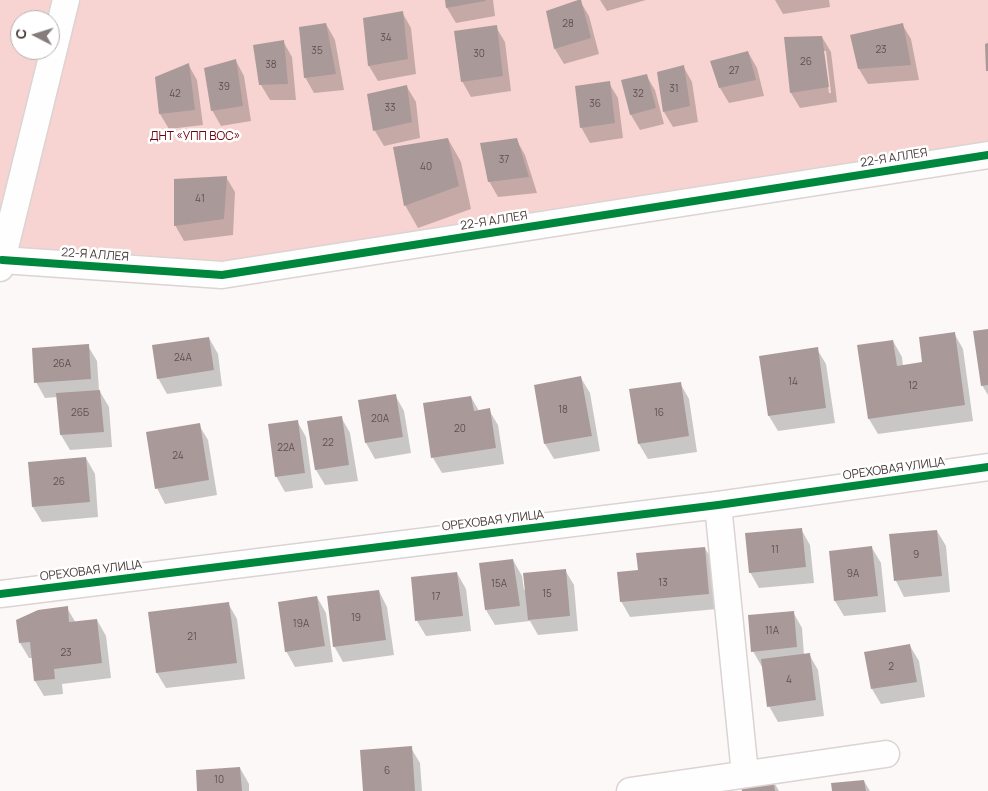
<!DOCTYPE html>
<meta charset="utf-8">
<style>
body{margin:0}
#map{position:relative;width:988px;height:791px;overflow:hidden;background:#fcf8f8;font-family:Manrope,sans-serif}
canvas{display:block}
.north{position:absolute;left:10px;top:10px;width:50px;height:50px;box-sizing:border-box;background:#fff;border:1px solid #b5b0af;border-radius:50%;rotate:275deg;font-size:14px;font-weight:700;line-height:20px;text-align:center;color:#463937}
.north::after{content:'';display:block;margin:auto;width:18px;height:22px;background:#867c7b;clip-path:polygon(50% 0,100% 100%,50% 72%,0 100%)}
</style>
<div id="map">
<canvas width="988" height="791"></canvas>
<div class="north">С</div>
</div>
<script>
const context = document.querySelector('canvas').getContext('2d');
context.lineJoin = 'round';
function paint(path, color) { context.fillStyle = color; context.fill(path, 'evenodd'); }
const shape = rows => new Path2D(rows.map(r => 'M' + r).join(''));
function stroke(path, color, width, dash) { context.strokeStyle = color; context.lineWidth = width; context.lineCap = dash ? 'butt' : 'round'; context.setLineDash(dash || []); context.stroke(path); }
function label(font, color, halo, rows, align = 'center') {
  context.font = font + ' Manrope,sans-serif'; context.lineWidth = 5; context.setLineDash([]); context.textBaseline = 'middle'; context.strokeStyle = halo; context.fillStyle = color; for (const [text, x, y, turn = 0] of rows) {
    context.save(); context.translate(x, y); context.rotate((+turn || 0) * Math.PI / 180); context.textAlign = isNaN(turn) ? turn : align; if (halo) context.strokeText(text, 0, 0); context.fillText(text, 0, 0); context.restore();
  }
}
const green = shape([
 [0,0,988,0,988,155,222,275,0,268],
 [20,20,50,20,50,50,20,50]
]);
const shadow = shape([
 [447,0,493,0,495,16,456,23,447,8],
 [600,0,646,0,607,11],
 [775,0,829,0,830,7,783,14],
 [580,1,589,16,599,54,564,64,555,49,548,11],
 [402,12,411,28,416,74,378,81,369,66],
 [326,24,335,40,344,90,314,93,305,77],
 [902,24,911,39,919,80,868,84,859,69],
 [496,27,505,42,511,91,471,97,462,81],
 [822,37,831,52,837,102,800,108,791,93],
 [823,51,826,51,831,93,829,93],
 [283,41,292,57,296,100,270,100,261,85],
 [748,52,757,68,764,96,729,103,720,88,712,62],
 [236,61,244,76,251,121,221,126,212,110],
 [188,64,197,80,203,125,169,129,160,114,156,78],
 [683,66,692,82,698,122,673,127,664,112,659,73],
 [646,75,655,90,664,124,640,130,631,115,622,81],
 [609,83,618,98,623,138,590,143,581,127],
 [407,87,416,102,420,138,384,146,375,131,369,95],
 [448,139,461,162,471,209,418,228,405,205],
 [516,139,525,155,537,193,498,197,489,181],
 [226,177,235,192,233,235,184,241,175,225],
 [988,331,988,395,982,385],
 [954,333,963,349,973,421,878,434,869,419,893,341,902,357,903,366,924,363],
 [209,338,218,354,222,386,167,394,158,378],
 [88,346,97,361,99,390,109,407,112,447,70,450,61,435,57,397,45,398,36,382],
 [817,349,826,364,835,423,778,431,769,416],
 [581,378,590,393,600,451,554,459,545,444],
 [680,383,689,399,697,452,648,459,639,444],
 [395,395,404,411,411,453,375,459,366,443,359,401],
 [471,397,479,411,489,410,498,425,504,464,442,473,433,458],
 [341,417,350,433,358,481,325,485,316,470,309,422],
 [297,421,306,437,313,488,285,492,276,476],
 [199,425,208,440,217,495,165,504,157,488],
 [86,458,95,474,98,517,42,522,33,507],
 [801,529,810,545,814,583,759,588,750,572],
 [937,531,946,546,950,592,904,597,896,581,891,536],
 [705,548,714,564,717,609,630,617,621,601],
 [872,548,881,563,886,612,844,616,835,601,830,552],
 [513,560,522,576,524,590,565,570,574,585,578,631,538,635,530,621,495,625,486,610],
 [457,573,466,589,471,631,426,636,417,621],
 [379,591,387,607,394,655,343,662,334,646],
 [317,597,326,613,333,662,295,667,286,651],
 [228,603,237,619,245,679,166,688,157,673],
 [67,608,76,623,97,620,106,636,111,678,62,684,63,694,44,696,35,681,33,658,29,658,20,643],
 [793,612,802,628,804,655,809,654,818,670,824,716,778,722,769,706,763,667,762,667,753,651],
 [910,646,919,661,925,697,881,704,872,689],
 [411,748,420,763,422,791,364,791],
 [240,768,249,784,249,791,198,791],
 [772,779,779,791,743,791],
 [864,781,870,791,833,791]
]);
const building = shape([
 [445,0,485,0,485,1,446,8],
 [578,0,581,0,591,38,554,49,546,11],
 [403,11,408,59,368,66,363,18],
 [326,23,336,74,304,78,299,27],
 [903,23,911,65,858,69,850,35],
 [497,25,503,76,461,82,454,31],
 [822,36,829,87,790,93,784,37],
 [284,40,288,84,259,85,253,45],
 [988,43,988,71,986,71,985,44],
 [748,51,756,80,719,88,710,61],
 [236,59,243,106,211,111,204,68],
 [189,63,195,110,159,114,155,77],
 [684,65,690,106,663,112,657,72],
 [647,74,656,108,630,115,621,80],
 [610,81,615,123,580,128,575,86],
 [407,85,412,122,373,131,367,94],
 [448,138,459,186,404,206,393,147],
 [517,138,529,177,488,182,480,143],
 [227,176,224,219,174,226,174,179],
 [988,329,988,385,981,386,973,331],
 [955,332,965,405,868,419,857,345,893,340,897,366,922,362,919,337],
 [209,337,214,370,157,379,152,345],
 [89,344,91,379,34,383,32,348],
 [818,347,826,408,768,416,759,356],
 [581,376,592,436,544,444,534,385],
 [681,382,689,436,638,444,629,389],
 [100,390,104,432,60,435,56,393],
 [396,394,403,437,365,443,358,400],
 [471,396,474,411,490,408,496,448,431,458,423,403],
 [342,416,349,465,315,470,307,421],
 [298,420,305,473,275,477,268,424],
 [200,423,209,480,155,489,146,432],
 [86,457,90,502,32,507,28,462],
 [802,528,806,567,749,573,745,533],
 [937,530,942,576,894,581,889,534],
 [872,546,878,596,834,601,829,551],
 [705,547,709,594,620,602,617,572,638,570,636,553],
 [513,559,520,606,485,610,479,563],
 [566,569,570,616,528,620,523,573],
 [457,572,463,616,415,621,411,577],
 [379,590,386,640,333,647,327,596],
 [317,596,325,646,285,652,278,602],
 [229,602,237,663,156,673,148,612],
 [68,606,69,622,97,619,102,663,54,669,55,679,34,681,30,642,19,643,16,620,38,610],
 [794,611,797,647,751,652,748,615],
 [910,644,917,682,871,689,864,652],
 [810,653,816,700,767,707,761,659],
 [412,746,415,791,363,791,360,750],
 [240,767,242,791,197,791,196,770],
 [773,778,775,791,742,791,740,783],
 [864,780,866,791,832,791,831,783]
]);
const street = shape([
 [2,260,222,275,988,155],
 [0,268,66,0],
 [718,505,745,774],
 [0,594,718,505,988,467],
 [630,791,886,754]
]);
const cycleway = shape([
 [2,260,222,275,988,155],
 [0,594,718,505,988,467]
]);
const numberNames = [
 ["28",568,24],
 ["34",386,38],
 ["23",881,50],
 ["35",317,51],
 ["30",479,54],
 ["26",806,62],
 ["38",271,65],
 ["27",734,71],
 ["39",224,87],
 ["31",674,89],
 ["42",175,94],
 ["32",638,94],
 ["36",595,104],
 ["33",390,108],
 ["37",504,160],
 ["40",426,167],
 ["41",200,199],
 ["24А",183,358],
 ["26А",62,364],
 ["14",793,382],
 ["12",913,386],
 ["18",563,410],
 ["26Б",80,413],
 ["16",659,413],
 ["20А",380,419],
 ["20",460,429],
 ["22",328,443],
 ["22А",286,448],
 ["24",178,456],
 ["26",59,482],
 ["11",775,550],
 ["9",916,555],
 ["9А",853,574],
 ["13",663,583],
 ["15А",499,584],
 ["15",547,594],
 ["17",436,597],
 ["19",356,618],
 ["19А",301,624],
 ["11А",772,631],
 ["21",192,637],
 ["23",66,653],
 ["2",891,667],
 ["4",789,680],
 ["6",387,771],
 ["10",219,780]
];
const parkNames = [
 ["ДНТ «УПП ВОС»",195,137]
];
const streetNames = [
 ["22-Я АЛЛЕЯ",894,158,-9],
 ["22-Я АЛЛЕЯ",494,221,-9],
 ["22-Я АЛЛЕЯ",95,255,4],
 ["ОРЕХОВАЯ УЛИЦА",894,469,-8],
 ["ОРЕХОВАЯ УЛИЦА",493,521,-7],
 ["ОРЕХОВАЯ УЛИЦА",91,571,-7]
];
paint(green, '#f7d4d1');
paint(shadow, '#0003');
paint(building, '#a99');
stroke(street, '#dcd3d3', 29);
stroke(street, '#fffefe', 26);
stroke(cycleway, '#00873e', 8);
label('10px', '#5f5150', null, numberNames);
label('12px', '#6d020e', '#fff', parkNames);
label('12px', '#463937', '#fff', streetNames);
</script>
